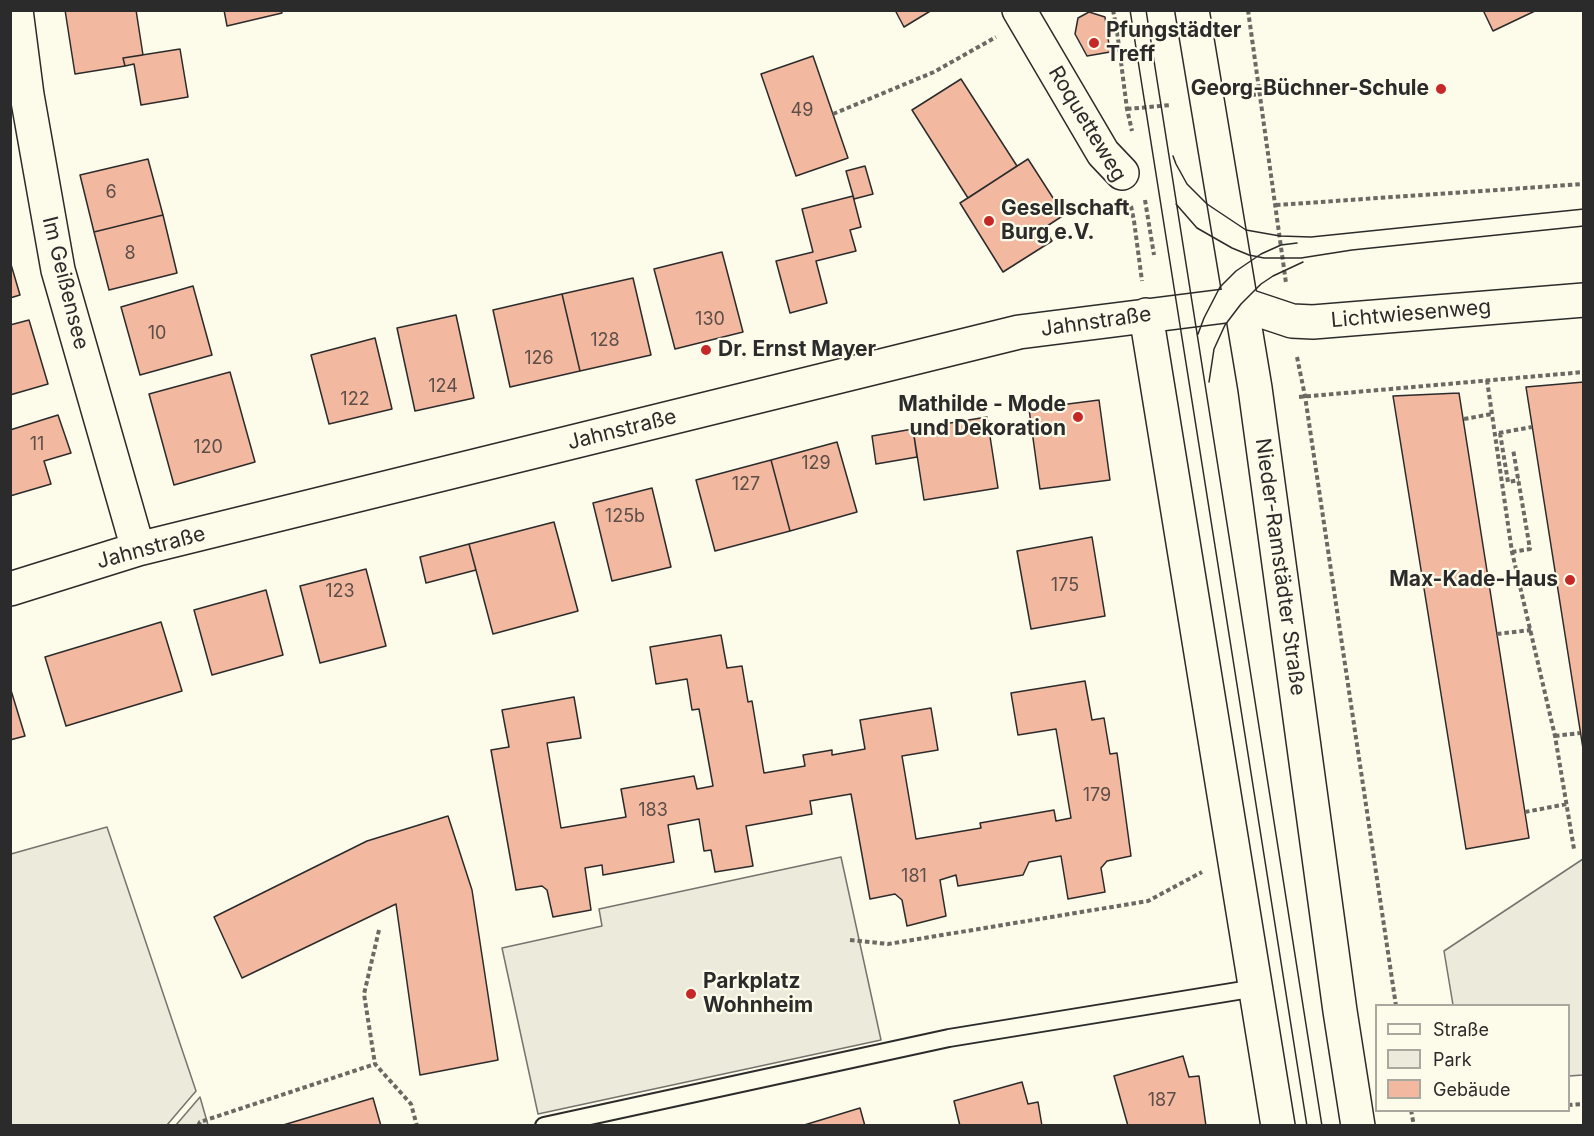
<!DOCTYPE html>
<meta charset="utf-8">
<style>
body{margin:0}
#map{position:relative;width:1594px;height:1136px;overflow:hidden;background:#fdfbea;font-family:Inter,sans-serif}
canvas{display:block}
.frame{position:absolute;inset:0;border:12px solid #2b2b2b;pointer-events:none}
.legend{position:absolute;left:1375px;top:1004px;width:195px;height:108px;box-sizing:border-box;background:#fdfbea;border:2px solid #a9a89e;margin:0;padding:8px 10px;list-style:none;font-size:18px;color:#2b2b2b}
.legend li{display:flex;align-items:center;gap:12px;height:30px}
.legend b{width:30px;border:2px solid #a9a89e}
</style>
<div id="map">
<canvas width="1594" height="1136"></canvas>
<div class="frame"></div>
<ul class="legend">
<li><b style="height:8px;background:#fdfbea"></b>Straße</li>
<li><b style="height:16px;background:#ecebdb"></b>Park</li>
<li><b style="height:16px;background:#f2b8a0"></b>Gebäude</li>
</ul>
</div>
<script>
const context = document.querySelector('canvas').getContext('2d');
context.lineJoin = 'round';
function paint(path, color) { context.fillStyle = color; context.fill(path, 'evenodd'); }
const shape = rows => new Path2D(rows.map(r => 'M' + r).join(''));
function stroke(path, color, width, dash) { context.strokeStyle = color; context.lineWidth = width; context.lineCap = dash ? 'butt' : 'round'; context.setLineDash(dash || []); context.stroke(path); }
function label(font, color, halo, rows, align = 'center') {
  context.font = font + ' Inter,sans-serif'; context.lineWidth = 4.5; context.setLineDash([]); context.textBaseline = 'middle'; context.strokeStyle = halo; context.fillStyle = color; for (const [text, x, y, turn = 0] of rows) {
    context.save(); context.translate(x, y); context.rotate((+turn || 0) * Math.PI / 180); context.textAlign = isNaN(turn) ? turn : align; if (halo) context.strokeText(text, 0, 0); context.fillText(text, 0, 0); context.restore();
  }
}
const green = shape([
 [107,827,196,1091,167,1125,11,1125,11,854,107,827],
 [200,1097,208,1125,176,1125,200,1097]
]);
const parking = shape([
 [841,857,881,1040,538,1114,502,948,602,926,599,909,841,857],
 [1583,859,1583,1075,1569,1076,1568,1006,1453,1005,1444,951,1583,859]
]);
const building = shape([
 [65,10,136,10,143,55,123,58,125,66,75,74,65,10],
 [224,10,281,10,282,13,227,26,224,10],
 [895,10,932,10,904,27,895,10],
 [1483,10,1537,10,1493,31,1483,10],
 [1089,12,1105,17,1110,52,1087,56,1075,34,1078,18,1089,12],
 [180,49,188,97,141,105,134,64,125,66,123,58,180,49],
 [813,56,848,158,796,176,761,74,813,56],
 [961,79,1017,166,968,198,912,110,961,79],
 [148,159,163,215,94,232,80,175,148,159],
 [1028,159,1064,215,1044,228,1052,241,1003,272,960,203,1028,159],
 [865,166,873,194,854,199,846,171,865,166],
 [853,196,861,227,850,230,856,251,816,261,827,303,790,313,776,261,813,252,802,209,853,196],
 [163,215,177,273,109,290,94,232,163,215],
 [722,252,743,332,675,349,654,269,722,252],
 [10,261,20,295,10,298,10,261],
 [633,278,651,355,580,371,562,294,633,278],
 [193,286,212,355,140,375,121,307,193,286],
 [562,294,580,371,510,387,493,310,562,294],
 [456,315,474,398,415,411,397,328,456,315],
 [29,320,48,384,10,395,10,325,29,320],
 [375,338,392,409,329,424,311,355,375,338],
 [230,372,255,462,174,485,149,394,230,372],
 [1584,382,1584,755,1526,387,1584,382],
 [1459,393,1529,838,1466,849,1393,396,1459,393],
 [1099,400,1110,480,1040,489,1029,409,1099,400],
 [58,415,71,453,44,461,51,484,10,496,10,430,58,415],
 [987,417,998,488,924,500,913,429,987,417],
 [913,429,917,457,876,464,872,436,913,429],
 [837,442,857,512,790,531,771,460,837,442],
 [771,460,790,531,715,551,696,480,771,460],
 [652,488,671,567,612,581,593,503,652,488],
 [554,522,578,611,493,634,469,544,554,522],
 [1092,537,1105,616,1031,629,1017,551,1092,537],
 [469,544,476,570,426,583,420,557,469,544],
 [366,569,386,646,320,663,300,586,366,569],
 [266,590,283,655,212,675,194,610,266,590],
 [161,622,182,691,66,726,45,657,161,622],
 [721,635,727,668,742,666,748,702,752,701,764,773,805,766,803,755,832,750,832,755,865,749,860,720,931,708,938,750,902,756,916,839,981,828,980,823,1054,810,1056,821,1071,818,1056,729,1018,735,1011,693,1085,681,1092,720,1104,718,1110,754,1117,753,1131,856,1107,861,1101,868,1105,892,1068,899,1061,856,1029,862,1023,875,958,886,956,875,940,880,946,916,907,926,902,900,895,894,870,899,851,794,810,801,812,814,746,826,753,866,715,872,711,850,704,851,699,819,668,825,674,862,603,875,602,865,585,868,591,910,553,917,547,890,542,886,516,890,491,750,509,747,502,710,574,697,581,738,547,743,561,828,626,817,621,789,694,776,697,789,713,786,699,709,692,710,687,679,656,684,650,647,721,635],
 [10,687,25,736,10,740,10,687],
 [448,816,472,890,498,1060,420,1075,396,904,242,978,214,917,367,841,448,816],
 [1183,1056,1189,1077,1199,1076,1206,1126,1128,1126,1114,1076,1183,1056],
 [1022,1082,1028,1104,1038,1102,1042,1126,960,1126,954,1101,1022,1082],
 [373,1098,381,1126,280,1126,373,1098],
 [860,1108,865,1126,801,1126,860,1108]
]);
const path = shape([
 [1113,10,1117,31,1127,109,1132,131],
 [1248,10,1286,283],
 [1244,96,1260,94],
 [1127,109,1171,105],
 [833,114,934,72,996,37],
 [1145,200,1154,255],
 [1276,205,1584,184],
 [1131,206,1134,221,1142,281],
 [1297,357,1305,396,1396,1006],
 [1487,380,1512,552,1555,736,1574,849],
 [1299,397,1584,372],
 [1464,419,1492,414],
 [1499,433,1532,427],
 [1500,433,1508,482,1519,480],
 [1512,552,1530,549,1513,449],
 [1497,634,1531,630],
 [1555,736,1580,733],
 [1525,812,1567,804],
 [379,930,364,994,375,1064,411,1104,417,1126],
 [850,940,888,944,1148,901,1202,872],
 [1568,1105,1584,1104],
 [1411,1110,1414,1126],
 [198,1126,200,1122,375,1064]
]);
const lane = shape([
 [544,1126,949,1038,1256,988]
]);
const street = shape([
 [16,10,27,95,58,270,138,549],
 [1019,10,1103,153,1122,173],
 [1146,315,1278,1126],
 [10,589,138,549,1019,332,1241,304,1292,321,1313,322,1584,300]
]);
const primary = shape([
 [1192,10,1255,388,1340,1011,1358,1126]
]);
const tram = shape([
 [1130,10,1307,1126],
 [1146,10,1322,1126],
 [1173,156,1176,164,1187,184,1207,204,1246,230,1280,236,1311,237,1584,209],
 [1176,204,1197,228,1232,248,1249,255,1264,258,1301,258,1352,250,1584,226],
 [1198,334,1204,318,1220,287,1236,271,1261,254,1281,245,1297,243],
 [1209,382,1214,349,1225,325,1241,304,1261,284,1273,276,1303,262]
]);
const markers = [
 [1094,43,6,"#c62828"],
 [1441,89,6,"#c62828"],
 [989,221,6,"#c62828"],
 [706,350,6,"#c62828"],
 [1078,417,6,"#c62828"],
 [1570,580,6,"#c62828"],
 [691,994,6,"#c62828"]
];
const numberNames = [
 ["49",802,111],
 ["6",111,193],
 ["8",130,254],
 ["130",710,320],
 ["10",157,334],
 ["128",605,341],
 ["126",539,359],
 ["124",443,387],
 ["122",355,400],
 ["11",37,445],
 ["120",208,448],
 ["129",816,464],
 ["127",746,485],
 ["125b",625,517],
 ["175",1065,586],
 ["123",340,592],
 ["179",1097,796],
 ["183",653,811],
 ["181",914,877],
 ["187",1162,1101]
];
const poiNames = [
 ["Pfungstädter",1106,31],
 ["Treff",1106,55],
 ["Georg-Büchner-Schule",1429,89,"right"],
 ["Gesellschaft",1001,209],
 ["Burg e.V.",1001,233],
 ["Dr. Ernst Mayer",718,350],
 ["Mathilde - Mode",1066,405,"right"],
 ["und Dekoration",1066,429,"right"],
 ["Max-Kade-Haus",1558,580,"right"],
 ["Parkplatz",703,982],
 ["Wohnheim",703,1006]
];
const streetNames = [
 ["Roquetteweg",1087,124,59],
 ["Im Geißensee",65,283,76],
 ["Lichtwiesenweg",1411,314,-5],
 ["Jahnstraße",1096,322,-8],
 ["Jahnstraße",622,430,-14],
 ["Jahnstraße",151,548,-15],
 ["Nieder-Ramstädter Straße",1280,567,82]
];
paint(green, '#ecebdb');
stroke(green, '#74746e', 1.5);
paint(parking, '#eceadb');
stroke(parking, '#74746e', 1.5);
paint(building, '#f2b8a0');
stroke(building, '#2b2b2b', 1.5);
stroke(lane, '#2b2b2b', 20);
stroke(street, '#2b2b2b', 36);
stroke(primary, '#2b2b2b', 36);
stroke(path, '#6a6964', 4, [4.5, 3]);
stroke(lane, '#fdfbea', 16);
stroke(street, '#fdfbea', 33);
stroke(primary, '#fdfbea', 33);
stroke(tram, '#2b2b2b', 1.5);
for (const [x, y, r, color] of markers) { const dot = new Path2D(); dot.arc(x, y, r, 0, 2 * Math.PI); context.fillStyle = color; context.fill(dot); stroke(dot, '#fdfbea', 2); }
label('18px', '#5d4e48', null, numberNames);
label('bold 21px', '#2b2b2b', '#fdfbea', poiNames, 'left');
label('21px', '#2b2b2b', '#fdfbea', streetNames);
</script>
